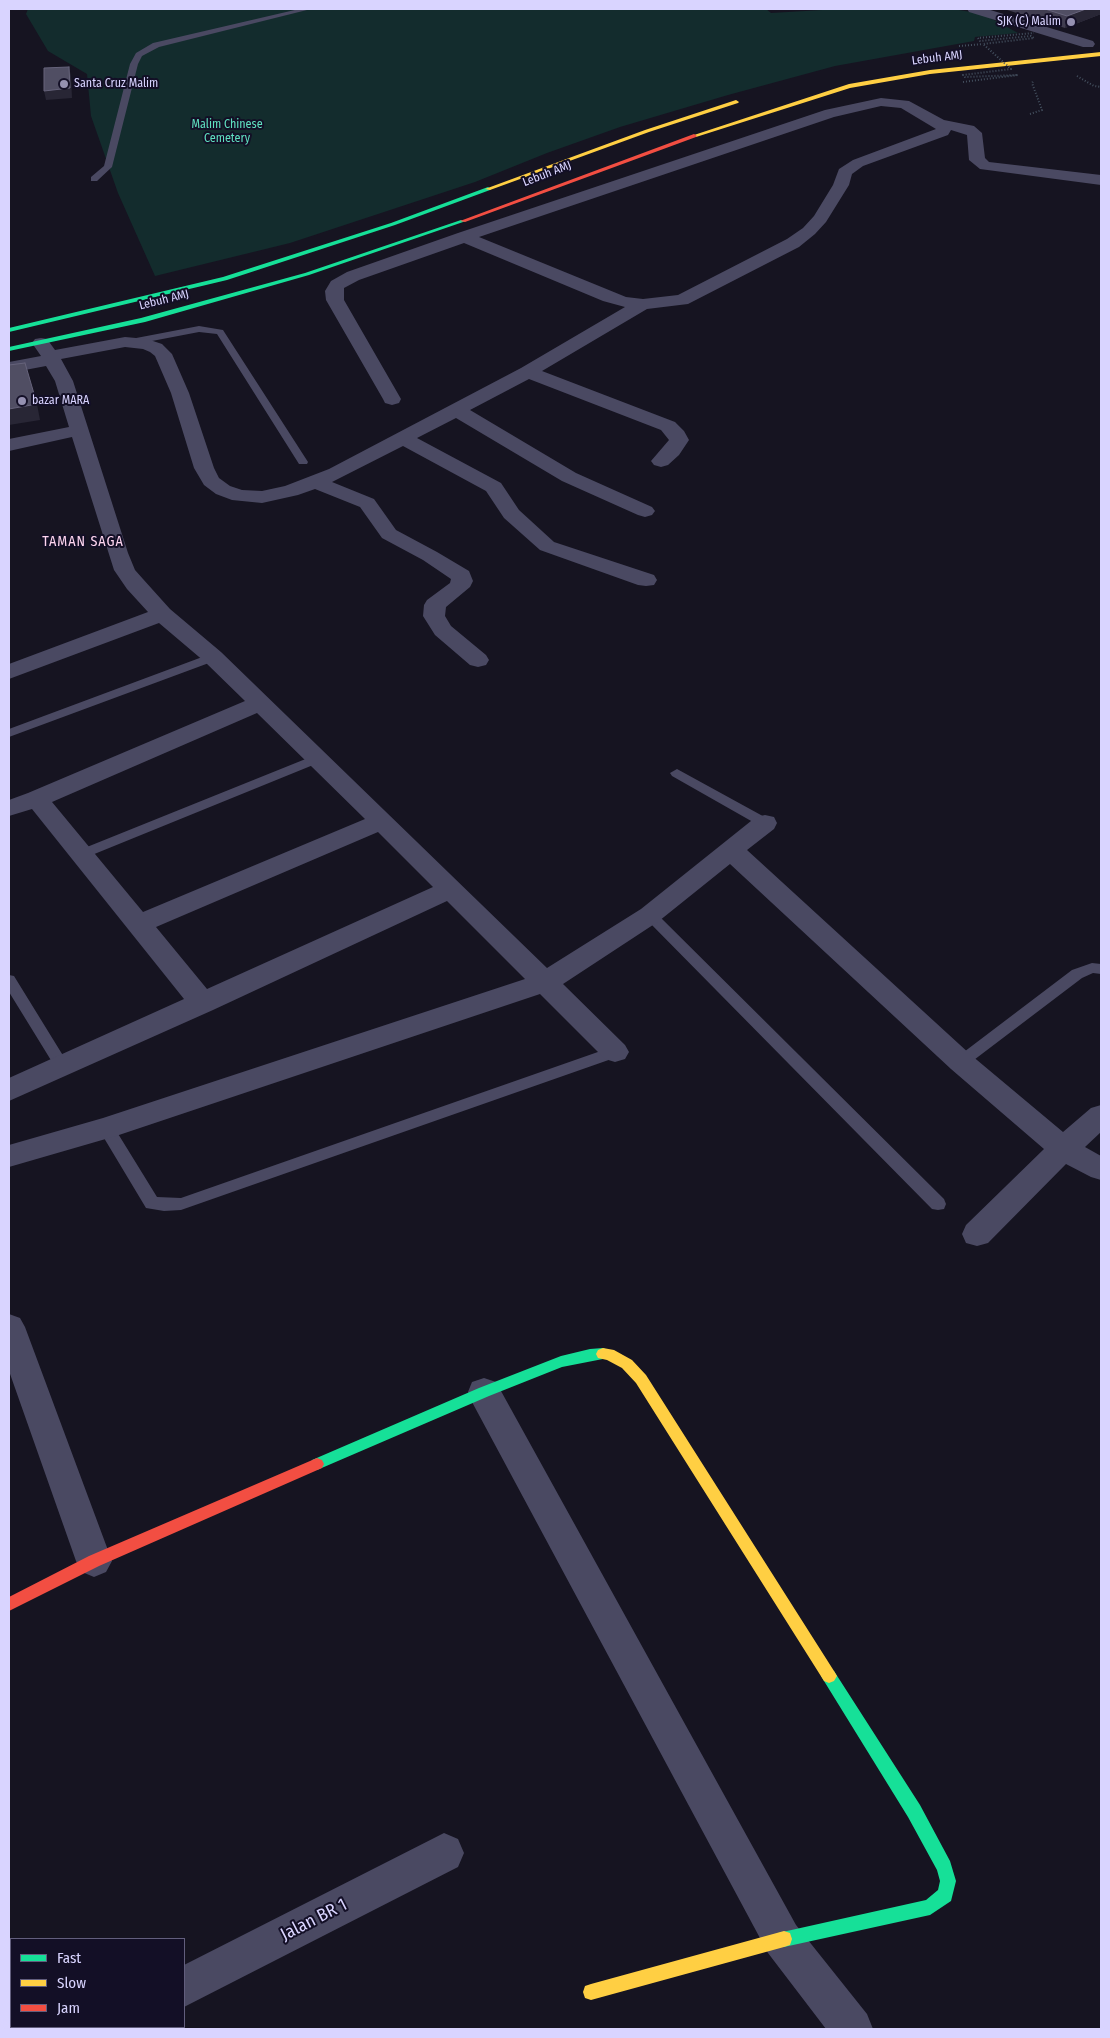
<!DOCTYPE html>
<style>
body{margin:0}
#map{position:relative;width:1110px;height:2038px;overflow:hidden;background:#161421;font-family:"Fira Sans Condensed",sans-serif}
canvas{display:block}
.frame{position:absolute;inset:0;border:10px solid #d9d4ff;pointer-events:none}
.legend{position:absolute;left:10px;top:1938px;width:175px;height:90px;box-sizing:border-box;background:#130f26;border:1px solid #625e7d;margin:0;padding:6px 9px;list-style:none;font-size:15px;color:#d9d4ff}
.legend li{display:flex;align-items:center;gap:10px;height:25px}
.legend b{width:25px;border:1px solid #625e7d}
</style>
<div id="map">
<canvas width="1110" height="2038"></canvas>
<div class="frame"></div>
<ul class="legend">
<li><b style="height:6px;background:#16e098"></b>Fast</li>
<li><b style="height:6px;background:#ffcf43"></b>Slow</li>
<li><b style="height:6px;background:#f24e42"></b>Jam</li>
</ul>
</div>
<script>
const context = document.querySelector('canvas').getContext('2d');
context.lineJoin = 'round';
function paint(path, color) { context.fillStyle = color; context.fill(path, 'evenodd'); }
const shape = rows => new Path2D(rows.map(r => 'M' + r).join(''));
function stroke(path, color, width, dash) { context.strokeStyle = color; context.lineWidth = width; context.lineCap = dash ? 'butt' : 'round'; context.setLineDash(dash || []); context.stroke(path); }
function label(font, color, halo, rows, align = 'center') {
  context.font = font + ' "Fira Sans Condensed",sans-serif'; context.lineWidth = 4; context.setLineDash([]); context.textBaseline = 'middle'; context.strokeStyle = halo; context.fillStyle = color; for (const [text, x, y, turn = 0] of rows) {
    context.save(); context.translate(x, y); context.rotate((+turn || 0) * Math.PI / 180); context.textAlign = isNaN(turn) ? turn : align; if (halo) context.strokeText(text, 0, 0); context.fillText(text, 0, 0); context.restore();
  }
}
const green = shape([
 [28,9,766,9,771,13,839,9,953,9,983,14,1018,33,975,37,974,41,835,66,728,95,620,127,547,153,475,182,290,243,155,276,118,193,91,116,87,74,48,51,26,14]
]);
const path = shape([
 [959,46,983,44],
 [1077,76,1094,86,1101,87],
 [1030,114,1042,110,1032,83,1034,80]
]);
const lane = shape([
 [299,9,311,9,159,47,142,56,138,64,112,167,97,181,91,181,91,177,104,166,130,64,136,53,153,43,299,9],
 [199,326,223,330,308,462,307,464,299,464,217,334,199,332,131,345,126,342,131,339,199,326],
 [213,653,219,657,217,660,9,737,9,729,213,653],
 [318,754,323,755,325,758,323,761,87,857,77,857,75,854,77,851,318,754],
 [677,769,770,820,772,823,770,826,765,827,760,826,672,776,670,773,677,769],
 [650,910,655,912,944,1199,946,1204,944,1209,938,1210,932,1209,645,918,643,915,645,912,650,910],
 [1092,963,1101,964,1101,974,1093,973,1082,978,966,1066,961,1068,956,1066,953,1062,956,1058,1072,970,1092,963],
 [9,975,14,976,67,1062,70,1066,67,1070,62,1072,57,1070,9,992,9,975],
 [615,1046,620,1048,623,1052,620,1056,181,1210,164,1211,146,1208,98,1128,100,1124,106,1122,112,1124,157,1197,181,1198,615,1046]
]);
const street = shape([
 [967,9,987,9,1093,41,1095,44,1093,47,1083,47,969,12,967,9],
 [881,98,909,101,944,120,974,126,982,133,985,158,989,162,1101,175,1101,185,980,169,969,160,967,135,951,130,948,135,863,166,852,174,849,185,826,222,815,234,799,247,688,304,647,309,542,371,675,422,684,431,689,440,679,455,668,465,661,467,654,465,651,461,669,440,661,430,529,379,470,410,576,473,652,507,655,511,652,515,645,517,638,515,562,481,456,418,417,438,501,483,519,510,554,542,654,575,657,580,654,585,646,586,638,585,540,550,504,518,486,491,403,446,332,482,374,499,396,530,437,552,469,571,473,581,470,587,446,607,445,616,451,626,486,655,489,660,486,665,478,667,470,665,435,635,423,616,424,605,427,600,450,583,451,579,423,560,382,538,360,507,315,489,298,495,262,503,232,500,216,494,204,485,194,468,171,393,155,356,150,352,143,349,125,347,61,359,73,381,128,553,135,570,143,579,170,609,221,652,547,968,641,909,756,817,765,815,774,817,777,823,774,829,747,850,971,1055,1063,1132,1091,1108,1101,1105,1101,1132,1085,1147,1101,1156,1101,1180,1091,1177,1066,1164,988,1243,977,1246,966,1243,962,1234,966,1225,1044,1149,951,1069,730,864,659,921,563,984,625,1045,629,1052,625,1059,615,1062,605,1059,540,994,116,1136,9,1167,9,1145,103,1118,525,979,447,901,213,1010,9,1101,9,1078,184,999,32,809,9,816,9,800,28,793,245,701,205,662,159,623,9,679,9,664,148,612,127,589,114,570,72,437,9,451,9,439,69,427,55,381,46,366,9,373,9,362,41,356,32,343,35,339,41,338,47,339,55,350,125,337,147,339,162,344,172,354,189,393,214,468,219,478,230,486,242,490,262,491,285,486,329,469,521,368,625,307,603,301,464,243,359,280,344,288,344,300,401,399,399,403,392,405,385,403,383,399,326,300,325,291,331,281,347,272,458,233,825,110,881,98],
 [881,106,901,108,936,129,853,160,839,169,833,185,814,216,803,228,787,239,678,295,643,299,626,297,479,237,834,117,881,106],
 [257,713,365,819,143,912,52,802,257,713],
 [378,832,433,887,207,989,156,927,378,832],
 [9,1314,20,1318,25,1327,112,1561,106,1572,94,1577,82,1572,76,1561,9,1371,9,1314],
 [484,1378,496,1382,796,1925,867,2014,873,2029,826,2029,768,1953,472,1402,468,1392,472,1382,484,1378],
 [444,1833,458,1839,464,1853,458,1867,184,2007,184,1965,444,1833],
 [80,2027,126,2027,125,2029,79,2029,80,2027]
]);
const fast = shape([
 [488,187,491,189,490,190,395,225,227,280,9,332,9,328,223,277,391,223,488,187],
 [461,220,466,221,309,275,145,322,9,351,9,347,141,318,305,273,461,220],
 [603,1348,608,1350,610,1354,608,1358,562,1367,489,1396,317,1470,312,1468,310,1464,312,1460,479,1388,561,1356,590,1349,603,1348],
 [829,1669,834,1671,920,1805,950,1861,956,1881,951,1901,930,1915,784,1947,778,1945,776,1939,778,1933,926,1900,938,1890,940,1881,937,1870,908,1817,824,1681,821,1676,824,1671,829,1669]
]);
const slow = shape([
 [1101,52,1101,56,930,74,850,88,696,137,691,136,849,84,930,70,1101,52],
 [736,100,739,102,738,103,649,132,490,190,485,189,645,130,736,100],
 [603,1348,614,1350,632,1360,646,1375,834,1671,837,1676,834,1681,829,1683,824,1681,636,1383,622,1368,607,1360,598,1358,596,1354,598,1350,603,1348],
 [784,1931,790,1933,792,1939,790,1945,784,1947,591,2000,585,1998,583,1992,585,1986,591,1984,784,1931]
]);
const jam = shape([
 [694,134,697,136,696,137,465,222,460,221,694,134],
 [317,1458,322,1460,324,1464,322,1468,99,1566,9,1611,9,1597,89,1556,317,1458]
]);
const pathBridge = shape([
 [963,82,1018,75,965,77,963,75,1011,69,983,44,1034,38,1031,36,980,41,978,38,1034,33]
]);
const wall = shape([
 [1004,9,1101,9,1101,14,1065,28]
]);
const shadedWall = shape([
 [1086,9,1101,9,1101,14,1065,28,1067,16],
 [69,67,71,76,72,98,46,100,44,91],
 [37,404,40,420,9,425,9,409]
]);
const building = shape([
 [1045,9,1086,9,1067,16,1045,9],
 [69,67,70,88,44,91,44,68,69,67],
 [25,363,37,404,9,409,9,365,25,363]
]);
const markers = [
 [1071,22,5,"#9591b1"],
 [64,84,5,"#9591b1"],
 [22,401,5,"#9591b1"]
];
const farPoinames = [
 ["SJK (C) Malim",1061,22,"right"],
 ["Santa Cruz Malim",74,84],
 ["bazar MARA",32,401]
];
const farStreetnames = [
 ["Lebuh AMJ",937,58,-7],
 ["Lebuh AMJ",547,174,-21],
 ["Lebuh AMJ",164,300,-14]
];
const farParknames = [
 ["Malim Chinese",227,125],
 ["Cemetery",227,139]
];
const farNeighbourhoodnames = [
 ["TAMAN SAGA",83,542]
];
const nearStreetnames = [
 ["Jalan BR 1",314,1920,-27]
];
paint(green, '#132c2d');
stroke(path, '#44505f', 2, [1, 2]);
paint(lane, '#4a4962');
paint(street, '#4a4962');
paint(fast, '#16e098');
paint(slow, '#ffcf43');
paint(jam, '#f24e42');
stroke(pathBridge, '#44505f', 2, [1, 2]);
paint(wall, '#403d50');
paint(shadedWall, '#282635');
paint(building, '#504e63');
stroke(building, '#66637b', 1);
for (const [x, y, r, color] of markers) { const dot = new Path2D(); dot.arc(x, y, r, 0, 2 * Math.PI); context.fillStyle = color; context.fill(dot); stroke(dot, '#130f26', 2); }
label('12px', '#d9d4ff', '#130f26', farPoinames, 'left');
label('12px', '#d9d4ff', '#130f26', farStreetnames);
label('12px', '#5fe0c0', '#130f26', farParknames);
context.letterSpacing = '1px';
label('14px', '#ffd6f0', '#130f26', farNeighbourhoodnames);
context.letterSpacing = '0px';
label('18px', '#d9d4ff', '#130f26', nearStreetnames);
</script>
